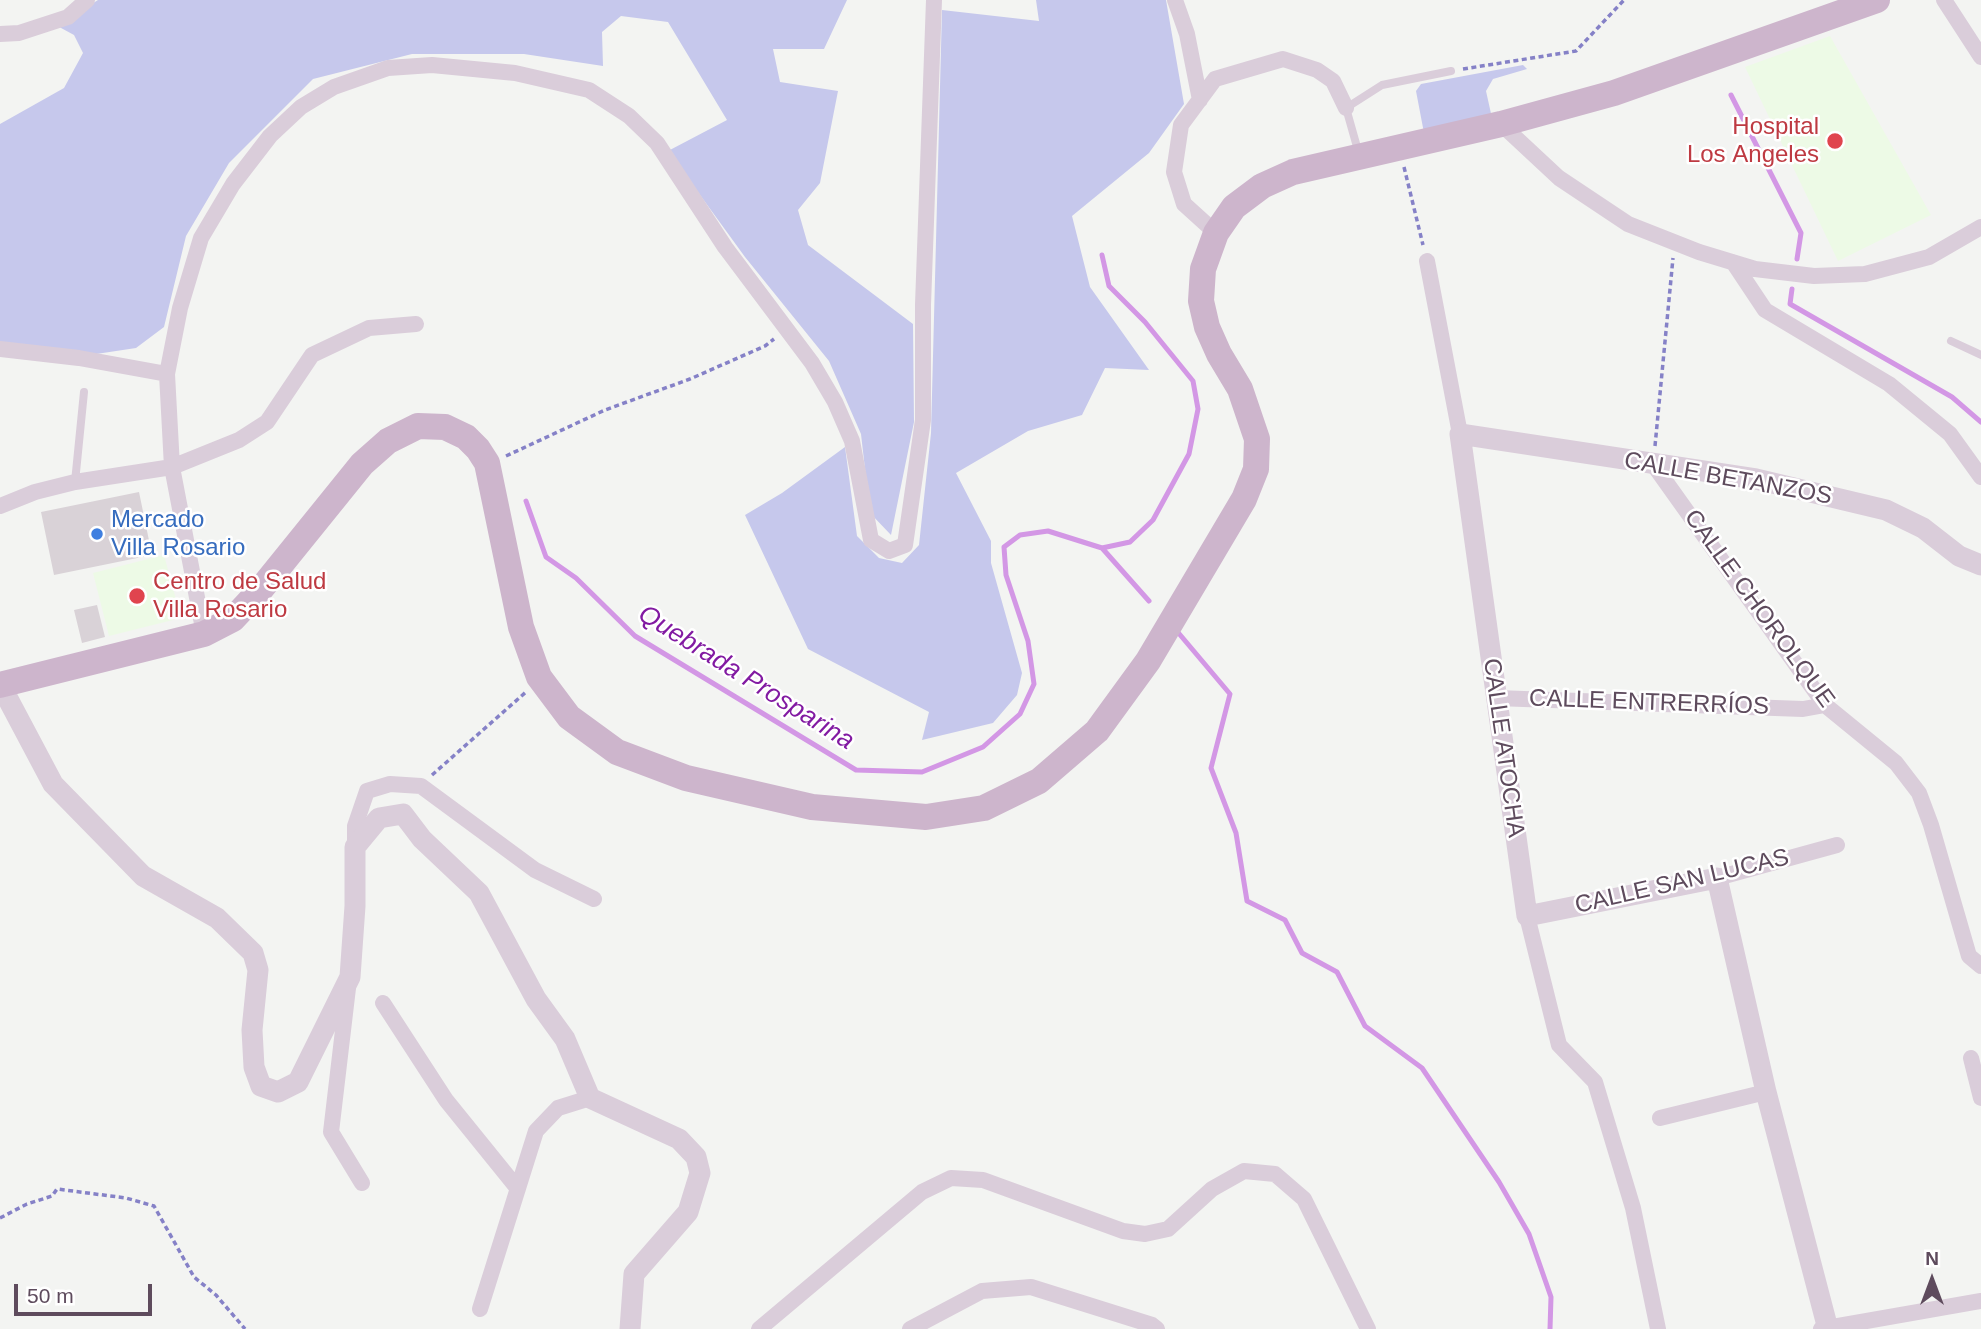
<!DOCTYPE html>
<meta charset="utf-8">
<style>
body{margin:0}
#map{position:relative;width:1981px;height:1329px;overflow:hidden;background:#f3f4f2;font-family:Helvetica,sans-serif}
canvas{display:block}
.north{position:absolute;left:1897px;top:1245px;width:70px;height:70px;-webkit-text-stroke:5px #fff;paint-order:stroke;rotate:0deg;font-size:19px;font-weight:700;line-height:28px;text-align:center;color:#5e4b5d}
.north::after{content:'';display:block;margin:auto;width:24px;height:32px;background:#5e4b5d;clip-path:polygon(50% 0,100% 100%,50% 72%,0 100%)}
.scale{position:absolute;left:14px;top:1284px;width:138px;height:32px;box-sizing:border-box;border:4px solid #5e4b5d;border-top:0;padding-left:9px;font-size:21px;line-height:24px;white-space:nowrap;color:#5e4b5d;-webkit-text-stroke:5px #fff;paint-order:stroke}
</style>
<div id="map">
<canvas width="1981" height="1329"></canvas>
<div class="north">N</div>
<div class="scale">50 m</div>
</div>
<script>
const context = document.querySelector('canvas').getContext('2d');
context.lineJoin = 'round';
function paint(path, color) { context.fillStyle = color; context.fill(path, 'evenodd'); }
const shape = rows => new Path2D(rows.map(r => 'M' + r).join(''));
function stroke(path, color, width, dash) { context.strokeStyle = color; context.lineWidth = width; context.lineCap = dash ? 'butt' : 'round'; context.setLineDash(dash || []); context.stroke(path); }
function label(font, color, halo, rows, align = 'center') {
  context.font = font + ' Helvetica,sans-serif'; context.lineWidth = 5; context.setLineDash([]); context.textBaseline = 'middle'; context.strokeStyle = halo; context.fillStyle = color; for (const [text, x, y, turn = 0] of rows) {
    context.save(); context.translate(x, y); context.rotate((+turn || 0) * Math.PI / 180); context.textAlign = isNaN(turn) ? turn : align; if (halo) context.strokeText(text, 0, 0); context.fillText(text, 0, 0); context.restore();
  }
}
const medical = shape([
 [1830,36,1931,215,1838,261,1745,67],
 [164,555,181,618,109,636,93,573]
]);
const green = shape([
 [98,0,847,0,824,49,773,49,780,82,838,91,820,183,798,210,808,245,913,324,914,422,891,535,870,513,861,434,829,361,745,257,668,151,727,120,668,22,621,16,602,32,603,66,524,54,412,54,313,79,229,163,186,236,164,327,136,348,83,356,0,344,0,124,64,88,83,53,74,35,50,22,70,18],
 [1036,0,1166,0,1184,104,1149,153,1072,216,1090,287,1149,370,1105,368,1082,415,1028,431,956,473,991,541,991,563,1022,673,1017,695,993,723,922,740,929,712,808,649,745,515,782,493,845,447,857,536,879,558,902,563,919,545,931,433,942,10,1039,21],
 [1523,65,1527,69,1493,79,1486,91,1492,118,1424,133,1416,91,1421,84]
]);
const stream = shape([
 [1731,95,1801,233,1797,259],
 [1102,255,1109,286,1145,322,1193,381,1198,409,1189,454,1153,520,1130,542,1102,548],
 [1792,289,1790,304,1952,397,1981,422],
 [526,501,546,557,576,578,635,636,856,770,922,772,983,747,1020,714,1034,684,1028,641,1006,575,1004,547,1020,535,1048,531,1102,548,1149,601],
 [1176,630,1230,694,1211,768,1236,833,1247,901,1285,920,1302,953,1337,972,1365,1026,1422,1068,1499,1182,1529,1234,1551,1297,1550,1329]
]);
const building = shape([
 [139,492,152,555,54,575,41,512],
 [97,605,105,637,82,643,74,610]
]);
const path = shape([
 [1463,69,1576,51,1624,0],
 [1404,167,1423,245],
 [1655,446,1673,258],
 [506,456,605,410,690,379,765,346,774,339],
 [432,775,526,692],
 [0,1218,27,1204,52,1196,57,1189,126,1198,154,1206,194,1277,216,1295,245,1329]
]);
const service = shape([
 [1359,154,1346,108,1382,85,1451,71],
 [1951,341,1981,355],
 [75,482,84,392]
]);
const minor = shape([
 [1175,0,1187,34,1200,100],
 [1944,0,1981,57],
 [0,34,19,33,68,17,87,0],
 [1501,124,1559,178,1628,224,1699,252,1755,269,1814,276,1865,274,1929,257,1981,227],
 [1216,233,1184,204,1174,172,1181,125,1215,79,1283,59,1317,70,1333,81,1346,108],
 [1427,261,1460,434],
 [1733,262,1765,310,1889,384,1950,434,1981,477],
 [0,349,79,358,167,374],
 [1653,464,1825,705,1896,763,1919,793,1931,825,1969,956,1981,966],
 [0,506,35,492,75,482,172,467,239,440,267,422,312,355,369,328,416,324],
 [204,634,172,467,167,374,180,308,201,238,233,184,270,136,301,107,334,87,388,68,432,65,515,73,589,90,629,116,657,143,725,247,812,363,835,402,852,441,871,540,889,551,905,545,923,420,923,305,934,0],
 [1496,698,1803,709,1825,705],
 [355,847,355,826,367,791,390,784,421,786,535,870,594,899],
 [1717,878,1837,845],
 [1527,916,1559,1045,1595,1082,1633,1208,1658,1329],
 [348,988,331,1132,362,1183],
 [383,1003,446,1100,518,1189],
 [1971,1058,1981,1098],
 [1660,1118,1766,1092],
 [480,1309,536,1131,558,1108,590,1098],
 [759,1329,922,1192,951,1178,983,1180,1123,1231,1145,1234,1168,1229,1212,1189,1244,1171,1275,1174,1304,1199,1368,1329],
 [910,1329,982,1291,1031,1287,1152,1325,1157,1329],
 [1821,1329,1981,1301]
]);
const tertiary = shape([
 [0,684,53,784,143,876,217,918,253,953,258,970,252,1030,254,1067,261,1086,278,1092,298,1082,350,977,355,906,355,847,379,818,403,814,422,839,479,893,536,999,565,1039,590,1098,679,1139,696,1157,700,1173,688,1212,634,1274,630,1329],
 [1828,1329,1766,1092,1717,878,1527,916,1460,434,1756,479,1886,510,1923,528,1959,556,1981,565]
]);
const primary = shape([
 [0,685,204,634,233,619,261,589,362,464,388,441,418,426,445,427,466,437,478,449,487,463,521,627,539,677,569,717,617,752,686,778,812,807,926,817,984,808,1039,781,1097,731,1148,661,1244,499,1256,469,1257,439,1240,389,1219,354,1207,327,1201,301,1203,269,1216,233,1234,207,1262,186,1293,172,1501,124,1614,93,1877,0]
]);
const markers = [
 [1835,141,9,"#e0444e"],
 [97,534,7,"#3f7fe0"],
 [137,596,9,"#e0444e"]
];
const healthNames = [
 ["Hospital",1819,127],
 ["Los Angeles",1819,155],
 ["Centro de Salud",153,582,"left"],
 ["Villa Rosario",153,610,"left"]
];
const streetNames = [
 ["CALLE BETANZOS",1728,479,10],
 ["CALLE CHOROLQUE",1759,609,54],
 ["CALLE ENTRERRÍOS",1649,703,2],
 ["CALLE ATOCHA",1503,748,82],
 ["CALLE SAN LUCAS",1682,882,-13]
];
const shopNames = [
 ["Mercado",111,520],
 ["Villa Rosario",111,548]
];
const waterNames = [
 ["Quebrada Prosparina",746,678,32]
];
paint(medical, '#edfae6');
paint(green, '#c6c8ec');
stroke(stream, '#d397e5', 5);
paint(building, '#d9d2d7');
stroke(path, '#8581c7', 3.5, [5, 3.5]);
stroke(service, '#dacdda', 8);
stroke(minor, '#dacdda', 16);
stroke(tertiary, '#dacdda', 21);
stroke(primary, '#cdb5cc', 26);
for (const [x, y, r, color] of markers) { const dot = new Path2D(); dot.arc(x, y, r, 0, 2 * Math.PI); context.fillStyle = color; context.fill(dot); stroke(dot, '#fff', 2.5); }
label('24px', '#be3a42', '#fff', healthNames, 'right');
label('24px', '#5e4b5d', '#fff', streetNames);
label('24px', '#366cbe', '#fff', shopNames, 'left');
label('italic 26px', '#821aa2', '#fff', waterNames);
</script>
